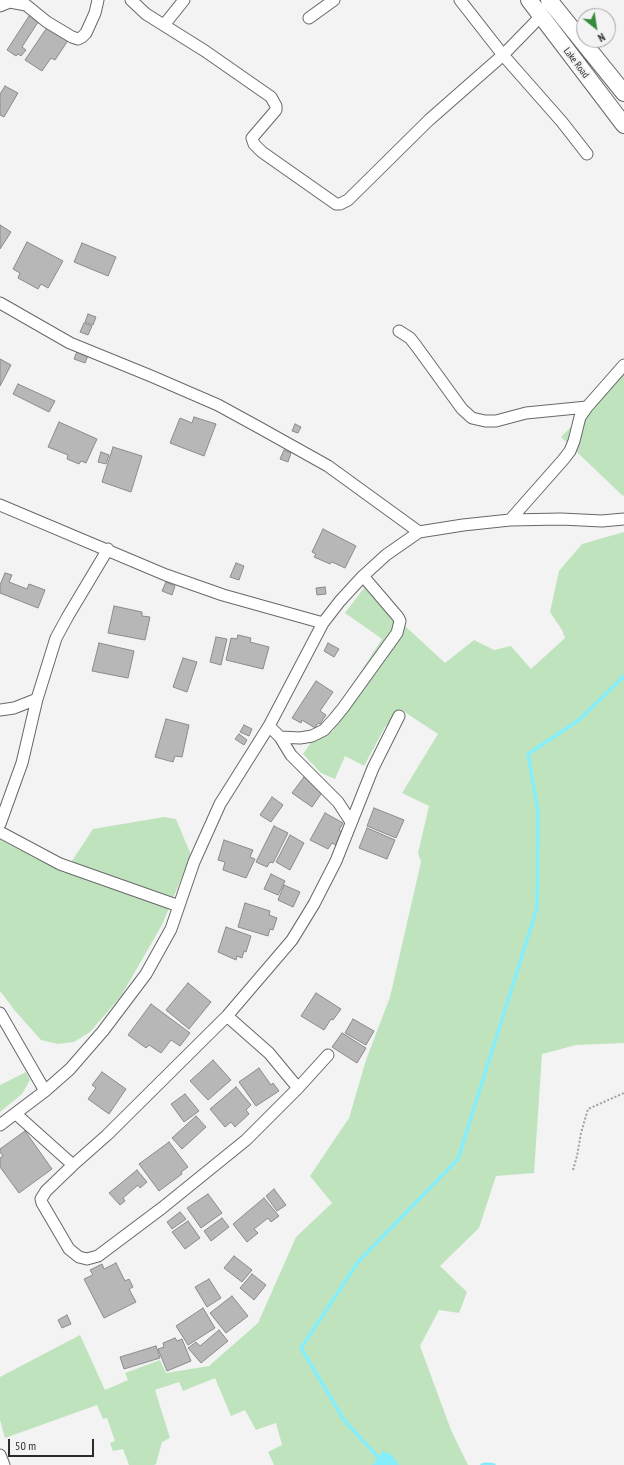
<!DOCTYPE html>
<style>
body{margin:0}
#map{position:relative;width:624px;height:1465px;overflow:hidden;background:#f3f3f4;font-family:"PT Sans Narrow",sans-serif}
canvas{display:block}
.north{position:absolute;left:576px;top:8px;width:40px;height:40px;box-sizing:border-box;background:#f3f3f4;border:1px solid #a3a3a4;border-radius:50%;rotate:150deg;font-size:11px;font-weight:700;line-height:16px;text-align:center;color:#2b2b2b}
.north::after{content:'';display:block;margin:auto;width:14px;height:18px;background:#348c3c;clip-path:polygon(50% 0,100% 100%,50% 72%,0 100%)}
.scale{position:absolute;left:8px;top:1439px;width:86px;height:18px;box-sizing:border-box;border:2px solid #2b2b2b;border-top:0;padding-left:5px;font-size:12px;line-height:14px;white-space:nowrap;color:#2b2b2b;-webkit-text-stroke:3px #f3f3f4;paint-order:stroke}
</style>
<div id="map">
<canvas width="624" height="1465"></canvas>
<div class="north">N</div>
<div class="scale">50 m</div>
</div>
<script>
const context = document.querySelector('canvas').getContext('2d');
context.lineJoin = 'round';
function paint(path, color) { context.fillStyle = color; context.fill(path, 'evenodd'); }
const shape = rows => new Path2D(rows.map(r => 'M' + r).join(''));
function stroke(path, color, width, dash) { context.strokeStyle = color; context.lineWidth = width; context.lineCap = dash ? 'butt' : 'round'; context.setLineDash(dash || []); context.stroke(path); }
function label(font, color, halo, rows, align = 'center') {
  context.font = font + ' "PT Sans Narrow",sans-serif'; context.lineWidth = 4; context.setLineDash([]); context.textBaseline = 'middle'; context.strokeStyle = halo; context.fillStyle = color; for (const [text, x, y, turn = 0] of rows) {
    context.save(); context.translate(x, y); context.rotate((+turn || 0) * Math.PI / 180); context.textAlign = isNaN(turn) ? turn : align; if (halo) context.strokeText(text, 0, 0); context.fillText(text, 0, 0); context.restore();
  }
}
const green = shape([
 [624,373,624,495,623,496,561,437],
 [624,532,624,1043,576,1045,542,1054,534,1173,496,1176,479,1228,440,1266,467,1292,459,1313,439,1310,420,1346,451,1430,468,1465,274,1465,268,1452,282,1445,276,1423,256,1430,245,1410,231,1416,215,1378,183,1391,179,1382,155,1390,170,1438,162,1442,156,1464,154,1465,129,1465,123,1449,113,1451,110,1443,115,1441,107,1418,103,1419,97,1405,5,1438,0,1420,0,1377,80,1335,105,1390,128,1380,125,1373,160,1360,166,1373,209,1366,258,1323,296,1237,332,1203,310,1176,349,1118,366,1060,390,997,421,862,418,853,429,806,402,793,438,734,400,709,385,727,364,766,345,756,335,779,321,773,303,754,312,741,333,731,352,685,382,639,345,613,364,588,445,663,474,640,494,650,511,646,531,669,565,638,562,630,550,612,559,571,582,544],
 [164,817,176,819,191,855,162,925,121,996,90,1032,74,1042,58,1044,41,1040,16,1012,0,991,0,836,64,873,93,829],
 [26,1072,30,1080,22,1094,0,1112,0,1085]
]);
const water = shape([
 [383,1451,392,1455,399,1465,372,1465]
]);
const stream = shape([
 [385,1465,344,1420,301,1348,358,1262,458,1159,537,908,538,812,528,754,579,720,624,676],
 [482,1465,487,1464,494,1465]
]);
const building = shape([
 [31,13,40,19,22,47,26,50,21,56,18,54,16,56,7,50,31,13],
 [48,26,69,39,55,60,51,58,42,71,25,60,48,26],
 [5,86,18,93,4,117,0,115,0,94,5,86],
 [0,225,11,232,0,249,0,225],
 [27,242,63,261,48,288,41,284,38,289,18,278,20,273,13,269,27,242],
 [82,243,116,257,108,276,74,262,82,243],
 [88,314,96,317,93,325,85,322,88,314],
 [84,323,92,326,88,335,80,332,84,323],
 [78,349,89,353,85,363,74,359,78,349],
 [0,359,11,365,0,386,0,359],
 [18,384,55,401,49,412,13,394,18,384],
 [194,417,216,424,204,456,170,443,180,418,192,423,194,417],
 [59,422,97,439,86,463,81,461,79,464,67,459,68,455,48,447,59,422],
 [295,424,301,427,298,433,292,431,295,424],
 [113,447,142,456,131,492,102,482,113,447],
 [284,450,291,453,288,462,280,459,284,450],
 [101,452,109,455,106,464,98,462,101,452],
 [323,529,356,546,345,568,332,562,330,564,314,557,316,554,312,552,323,529],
 [236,563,244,566,239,580,230,577,236,563],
 [5,573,12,575,9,582,27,589,29,584,45,590,38,608,0,593,0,585,5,573],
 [166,582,175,586,172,595,162,591,166,582],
 [325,587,326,594,317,595,316,588,325,587],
 [114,606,142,612,142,616,150,617,145,640,108,633,114,606],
 [238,635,251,638,250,642,269,647,263,669,226,660,231,638,237,639,238,635],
 [216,637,227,639,221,665,210,662,216,637],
 [99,643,134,651,128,678,92,671,99,643],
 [328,643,339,649,334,657,324,651,328,643],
 [183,658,197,662,187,692,173,687,183,658],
 [316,681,333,692,320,711,326,715,320,724,318,723,315,728,302,720,301,723,292,718,316,681],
 [166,719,189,725,182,757,175,756,173,762,155,757,166,719],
 [244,725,252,729,249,736,240,732,244,725],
 [239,734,247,740,244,745,235,739,239,734],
 [304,777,323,791,312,807,292,793,304,777],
 [272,797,283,805,271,822,260,815,272,797],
 [374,808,404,820,396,838,367,826,374,808],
 [325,813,343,823,339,830,342,832,336,845,332,843,328,849,310,840,325,813],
 [274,826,288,833,273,863,270,862,267,867,256,862,274,826],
 [367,828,395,840,387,859,359,848,367,828],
 [290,835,304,843,290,870,276,862,290,835],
 [224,840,253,850,250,857,255,859,246,878,223,870,225,862,218,860,224,840],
 [271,874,285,881,278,895,264,889,271,874],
 [284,885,300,892,293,907,278,900,284,885],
 [245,903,270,911,269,915,277,918,273,930,270,929,268,936,238,927,245,903],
 [226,927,251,936,246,952,244,951,242,958,237,956,236,960,218,952,226,927],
 [188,983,211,1002,189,1029,166,1010,188,983],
 [316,993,341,1009,333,1020,331,1019,324,1030,301,1016,316,993],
 [151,1004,190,1033,180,1046,171,1040,161,1053,149,1045,146,1048,128,1035,151,1004],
 [353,1019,374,1031,366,1045,345,1033,353,1019],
 [342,1033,366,1048,357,1063,332,1047,342,1033],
 [213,1060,231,1080,208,1100,190,1081,213,1060],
 [259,1068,271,1085,273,1083,279,1091,256,1106,239,1082,259,1068],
 [102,1072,126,1089,109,1114,88,1099,96,1088,92,1085,102,1072],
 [236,1087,251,1105,246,1110,249,1114,235,1127,231,1122,225,1127,210,1109,236,1087],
 [185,1094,199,1111,184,1122,171,1104,185,1094],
 [196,1116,206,1127,182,1149,172,1138,196,1116],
 [25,1131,52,1169,19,1193,0,1167,0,1158,3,1156,0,1152,0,1149,25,1131],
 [169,1142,188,1167,181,1172,182,1174,159,1191,139,1164,169,1142],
 [137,1170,147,1182,140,1188,138,1185,123,1198,125,1201,120,1205,109,1193,137,1170],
 [274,1189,286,1205,277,1211,266,1196,274,1189],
 [208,1194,222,1213,201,1228,187,1208,208,1194],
 [264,1198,279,1216,271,1222,268,1218,254,1229,258,1233,247,1242,233,1224,264,1198],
 [180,1212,186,1219,172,1229,167,1222,180,1212],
 [222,1218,229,1227,211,1241,204,1231,222,1218],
 [188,1221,200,1238,185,1249,172,1232,188,1221],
 [234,1256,252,1270,242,1282,224,1268,234,1256],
 [116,1263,125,1281,129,1279,133,1287,129,1289,136,1302,104,1318,84,1279,93,1275,90,1270,102,1264,104,1269,116,1263],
 [252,1274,266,1285,254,1300,240,1288,252,1274],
 [209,1279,221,1298,207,1307,195,1287,209,1279],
 [232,1296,248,1316,226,1333,210,1313,232,1296],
 [203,1308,215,1328,188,1345,176,1326,203,1308],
 [67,1315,71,1324,62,1328,58,1320,67,1315],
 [219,1330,228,1341,201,1363,188,1348,196,1342,200,1346,219,1330],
 [175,1338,177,1341,182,1339,191,1361,167,1371,158,1349,164,1347,163,1343,175,1338],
 [156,1346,160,1358,124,1369,120,1357,156,1346]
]);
const path = shape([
 [573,1170,577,1156,581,1133,588,1109,624,1093]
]);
const minor = shape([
 [131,0,146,14,205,51,271,97,276,106,276,110,252,138,254,144,262,152,336,204,340,204,348,200,429,120,503,55,541,16],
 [460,0,503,55,562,122,587,154],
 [0,6,10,2,26,5,47,22,72,37,78,39,82,37,86,33,95,13,98,0],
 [309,18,334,0],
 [164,25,184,0],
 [0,303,70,343,151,376,218,405,260,428,328,466,419,532],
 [399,331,410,338,417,347,462,409,472,418,485,421,496,421,526,413,587,407],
 [0,505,166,575,223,595,323,623],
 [510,520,563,460,570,451,574,441,580,417,587,407,624,365],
 [0,710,14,708,37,699],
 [269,726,280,737,300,738,312,736,324,730,334,719,343,708,397,633,400,621,398,617,363,576],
 [280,737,291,755,338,802,351,822],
 [0,824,22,763,37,699,56,638,68,616,108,549],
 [0,832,60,864,179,906],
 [0,1013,45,1091],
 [227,1016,269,1053,298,1088],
 [16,1114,73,1165,46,1191,41,1199,42,1203,69,1249,79,1257,87,1259,98,1256,162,1208,246,1140,298,1088,328,1055],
 [0,1125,45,1091,70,1069,103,1031,146,974,171,929,194,862,220,804,269,726,323,623,340,601,363,576,386,555,419,532,463,525,510,520,561,519,602,521,624,519],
 [73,1165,107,1135,227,1016,292,940,314,904,336,861,373,768,399,716],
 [0,1455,4,1465]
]);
const secondary = shape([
 [529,0,624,125],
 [549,0,624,93]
]);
const streetNames = [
 ["Lake Road",576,63,53]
];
paint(green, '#bfe4bd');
paint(water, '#86eefb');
stroke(stream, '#86eefb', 3.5);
paint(building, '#b7b7b8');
stroke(building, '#8b8b8c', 1);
stroke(minor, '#686869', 13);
stroke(secondary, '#686869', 18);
stroke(path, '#9f9f9f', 2, [2, 2]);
stroke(minor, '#fff', 11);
stroke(secondary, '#fff', 16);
label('10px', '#2b2b2b', '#f3f3f4', streetNames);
</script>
